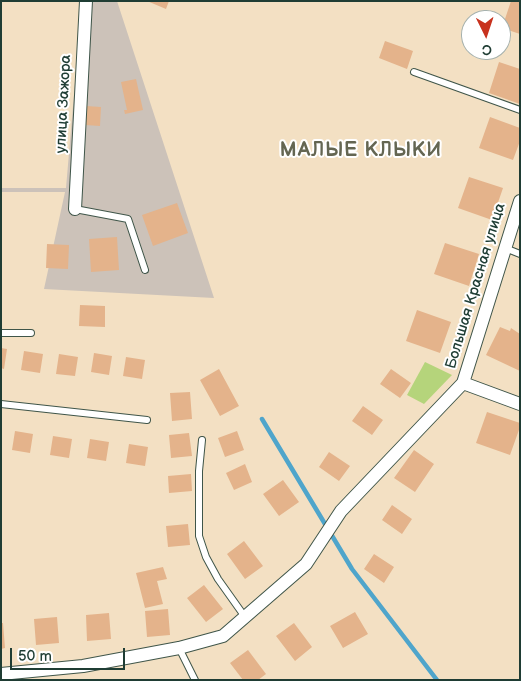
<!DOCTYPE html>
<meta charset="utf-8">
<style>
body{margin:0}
#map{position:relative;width:521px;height:681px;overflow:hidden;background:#f3e0c3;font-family:"Balsamiq Sans",sans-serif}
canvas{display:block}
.frame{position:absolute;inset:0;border:2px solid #1f3d34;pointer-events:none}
.north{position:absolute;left:461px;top:10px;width:50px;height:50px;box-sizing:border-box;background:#fff;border:1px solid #a5b1ae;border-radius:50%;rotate:176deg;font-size:14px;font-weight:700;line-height:20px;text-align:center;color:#1f3d34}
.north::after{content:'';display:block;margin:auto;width:18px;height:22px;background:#c8321e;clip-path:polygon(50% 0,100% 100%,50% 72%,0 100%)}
.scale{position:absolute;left:10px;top:648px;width:115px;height:22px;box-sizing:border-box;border:2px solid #1f3d34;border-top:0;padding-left:6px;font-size:15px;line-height:18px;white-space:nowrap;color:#1f3d34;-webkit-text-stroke:4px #fff;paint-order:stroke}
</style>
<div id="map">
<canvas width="521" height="681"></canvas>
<div class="frame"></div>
<div class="north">С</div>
<div class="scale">50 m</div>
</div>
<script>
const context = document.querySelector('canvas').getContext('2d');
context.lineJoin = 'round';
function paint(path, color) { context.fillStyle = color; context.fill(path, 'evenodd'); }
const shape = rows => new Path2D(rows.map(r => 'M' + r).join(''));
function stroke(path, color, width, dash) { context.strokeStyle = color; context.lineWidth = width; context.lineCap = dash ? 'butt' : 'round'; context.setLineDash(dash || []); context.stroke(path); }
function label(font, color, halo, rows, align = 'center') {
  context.font = font + ' "Balsamiq Sans",sans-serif'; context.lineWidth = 4; context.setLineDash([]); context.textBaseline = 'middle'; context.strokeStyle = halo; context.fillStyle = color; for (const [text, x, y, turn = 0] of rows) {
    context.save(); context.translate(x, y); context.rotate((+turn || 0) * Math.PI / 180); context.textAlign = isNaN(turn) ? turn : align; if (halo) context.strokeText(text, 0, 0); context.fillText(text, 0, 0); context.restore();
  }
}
const industrial = shape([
 [82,1,117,1,214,298,44,289,65,192,1,192,1,188,66,188]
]);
const green = shape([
 [425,362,452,375,424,404,407,395]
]);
const stream = shape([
 [262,419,352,569,437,680]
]);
const building = shape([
 [147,1,169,1,166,9],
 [511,1,520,1,520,34,502,28],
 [385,41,413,51,407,69,379,58],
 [499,62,520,69,520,104,489,93],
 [136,79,143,110,125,114,124,110,127,110,121,82],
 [86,106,101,107,100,126,85,125],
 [490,117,520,128,520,141,513,160,479,148],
 [469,177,503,188,492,220,458,208],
 [177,203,188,233,153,246,142,215],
 [117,237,119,270,91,272,89,239],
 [445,243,479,254,469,286,434,274],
 [47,244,69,245,68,269,46,268],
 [80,305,105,306,105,327,79,326],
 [417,310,451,322,440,353,406,341],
 [500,327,510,331,511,328,520,334,520,371,486,355],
 [1,348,7,349,4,369,1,368],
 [24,351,43,354,40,373,21,370],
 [94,353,112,356,109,375,91,372],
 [59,354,78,357,75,376,56,374],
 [126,357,145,360,142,379,123,376],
 [219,369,239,406,220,416,200,380],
 [391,369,411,383,400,398,380,384],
 [190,392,192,419,172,421,170,393],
 [363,406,383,420,372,435,352,421],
 [487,412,520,423,520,427,510,455,476,443],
 [15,431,33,434,30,453,12,450],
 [237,431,244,450,225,457,218,438],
 [189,433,192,456,171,458,169,435],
 [53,436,72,439,69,458,50,455],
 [90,439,109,442,106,461,87,458],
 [129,444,148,447,145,466,126,463],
 [414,450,434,464,415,492,394,478],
 [329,452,350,466,339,481,319,467],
 [245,464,252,482,234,490,226,473],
 [191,474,192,491,169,493,168,476],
 [283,480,299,502,279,516,263,494],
 [392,505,412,519,402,534,382,520],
 [188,524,190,545,168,547,166,526],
 [244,541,263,566,245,579,227,554],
 [374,554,394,567,384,583,364,569],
 [163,567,167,579,157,581,163,604,145,608,136,573],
 [204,585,223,609,206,622,187,598],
 [168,609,170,635,147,637,145,611],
 [355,612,368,634,343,648,330,626],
 [109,613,111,639,87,641,86,615],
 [57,617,59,643,36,645,34,619],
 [1,623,3,623,5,648,1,649],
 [294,623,312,647,295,661,276,636],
 [248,650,266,674,258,680,243,680,230,663]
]);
const service = shape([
 [414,72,520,110],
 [75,209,128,219,145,270],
 [505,248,520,254],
 [1,333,31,333],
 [1,404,147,420],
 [202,440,199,471,199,536,206,557,218,579,245,617],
 [179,648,195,680]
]);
const minor = shape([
 [75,209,86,1],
 [463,383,520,404],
 [1,674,83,666,179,648,223,636,306,564,341,511,463,383,520,201]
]);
const streetNames = [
 ["улица Зажора",64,104,-87],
 ["Большая Красная улица",476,286,-73]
];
const districtNames = [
 ["МАЛЫЕ КЛЫКИ",361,151]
];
paint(industrial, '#ccc2b9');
paint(green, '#b5d47b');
stroke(stream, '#4fa5cb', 4.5);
paint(building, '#e4b38b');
stroke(service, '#3f5549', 8);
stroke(minor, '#3f5549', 14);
stroke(service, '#fff', 6);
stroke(minor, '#fff', 12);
label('15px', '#1f3d34', '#fff', streetNames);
context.letterSpacing = '1px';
label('bold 20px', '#646652', '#fff', districtNames);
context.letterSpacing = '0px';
</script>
